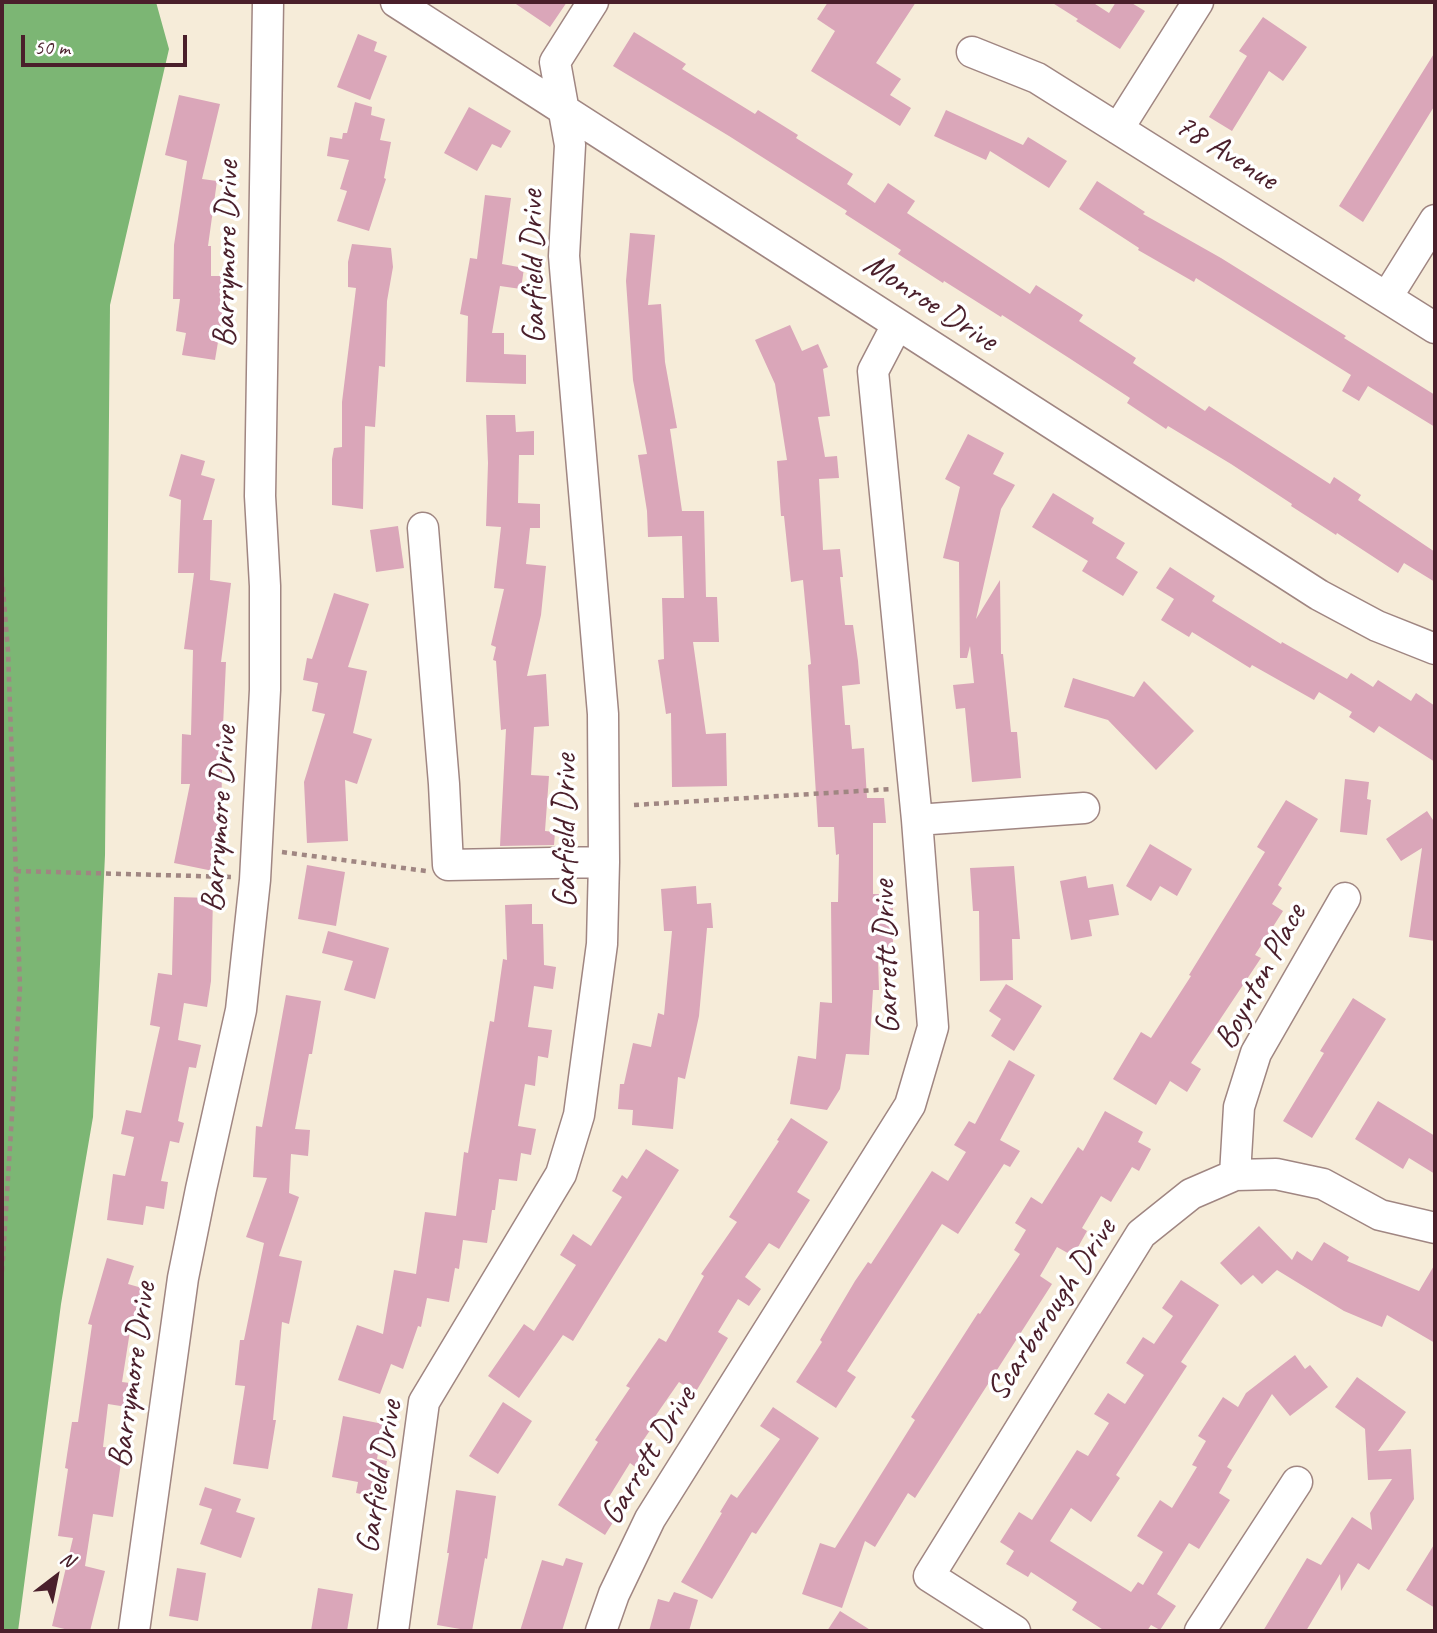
<!DOCTYPE html>
<style>
body{margin:0}
#map{position:relative;width:1437px;height:1633px;overflow:hidden;background:#f6ecd9;font-family:Caveat,sans-serif}
canvas{display:block}
.frame{position:absolute;inset:0;border:4px solid #4a1f2b;pointer-events:none}
.north{position:absolute;left:21px;top:1542px;width:70px;height:70px;-webkit-text-stroke:5px #fff;paint-order:stroke;rotate:32deg;font-size:19px;font-weight:700;line-height:28px;text-align:center;color:#4a1f2b}
.north::after{content:'';display:block;margin:auto;width:24px;height:32px;background:#4a1f2b;clip-path:polygon(50% 0,100% 100%,50% 72%,0 100%)}
.scale{position:absolute;left:21px;top:35px;width:166px;height:32px;box-sizing:border-box;border:4px solid #4a1f2b;border-top:0;padding-left:9px;font-size:21px;line-height:24px;white-space:nowrap;color:#4a1f2b;-webkit-text-stroke:5px #fff;paint-order:stroke}
</style>
<div id="map">
<canvas width="1437" height="1633"></canvas>
<div class="frame"></div>
<div class="north">N</div>
<div class="scale">50 m</div>
</div>
<script>
const context = document.querySelector('canvas').getContext('2d');
context.lineJoin = 'round';
function paint(path, color) { context.fillStyle = color; context.fill(path, 'evenodd'); }
const shape = rows => new Path2D(rows.map(r => 'M' + r).join(''));
function stroke(path, color, width, dash) { context.strokeStyle = color; context.lineWidth = width; context.lineCap = dash ? 'butt' : 'round'; context.setLineDash(dash || []); context.stroke(path); }
function label(font, color, halo, rows, align = 'center') {
  context.font = font + ' Caveat,sans-serif'; context.lineWidth = 7; context.setLineDash([]); context.textBaseline = 'middle'; context.strokeStyle = halo; context.fillStyle = color; for (const [text, x, y, turn = 0] of rows) {
    context.save(); context.translate(x, y); context.rotate((+turn || 0) * Math.PI / 180); context.textAlign = isNaN(turn) ? turn : align; if (halo) context.strokeText(text, 0, 0); context.fillText(text, 0, 0); context.restore();
  }
}
const forest = shape([
 [2,2,156,2,169,49,110,305,105,855,93,1117,61,1304,18,1631,2,1631]
]);
const building = shape([
 [513,2,567,2,550,27],
 [828,2,916,2,876,63,901,79,890,95,911,108,900,126,811,71,835,31,817,19],
 [1051,2,1092,2,1109,13,1116,2,1130,2,1145,11,1120,49,1076,21,1078,19],
 [1263,17,1307,47,1283,81,1269,71,1232,131,1209,117,1247,56,1239,51],
 [634,32,686,64,682,69,755,114,758,110,798,135,796,138,853,174,847,184,875,203,888,183,915,201,907,213,1030,294,1036,285,1083,315,1079,321,1136,358,1133,363,1205,411,1209,406,1330,484,1334,477,1361,495,1358,500,1435,552,1435,582,1404,563,1398,573,1337,533,1336,535,1291,506,1292,504,1231,464,1168,426,1166,429,1127,403,1130,398,1069,358,1002,315,1001,317,944,281,943,283,898,254,901,250,845,214,847,211,729,136,613,66],
 [358,34,377,42,374,51,387,56,370,100,337,87],
 [1435,52,1435,105,1363,222,1339,206],
 [179,95,220,104,202,179,217,181,208,246,211,246,211,276,222,276,222,318,215,360,182,355,186,333,176,331,180,299,173,299,174,245,187,161,165,155],
 [355,102,372,107,371,115,385,119,380,140,391,142,384,178,386,179,369,231,337,221,347,191,340,189,349,160,327,156,330,137,342,139,343,133,347,133],
 [469,107,511,131,501,148,492,144,477,171,444,153],
 [946,110,1023,145,1028,137,1067,161,1049,188,990,151,986,160,934,136],
 [1097,181,1145,212,1143,214,1221,258,1346,336,1344,338,1435,395,1435,427,1368,386,1359,401,1342,391,1351,375,1196,278,1194,282,1138,250,1139,248,1079,209],
 [485,195,511,198,502,264,524,268,521,289,500,286,492,333,504,333,504,354,526,355,526,384,466,382,468,316,460,314,470,258,477,259],
 [630,233,655,235,648,305,661,304,665,362,677,428,670,429,682,511,704,511,706,597,717,597,719,642,693,642,706,734,726,733,727,786,672,787,671,713,666,714,658,660,664,659,662,598,684,598,682,536,648,537,647,511,638,455,647,454,633,380,626,281],
 [352,244,391,248,393,267,387,301,385,367,379,366,375,427,365,426,363,509,332,505,332,459,334,448,342,447,342,402,356,288,348,287,348,262],
 [790,325,802,351,818,344,828,367,823,369,830,416,818,417,825,457,837,456,839,478,819,479,823,550,840,549,843,577,840,577,845,625,853,625,858,661,860,684,842,686,845,725,850,725,852,749,864,748,867,798,884,798,886,823,873,823,873,894,893,894,893,957,878,958,879,990,873,990,869,1055,846,1054,840,1089,827,1110,790,1104,798,1056,816,1059,820,1002,832,1003,831,902,838,902,839,854,836,855,834,827,818,827,808,665,811,664,803,580,791,582,784,516,781,516,777,461,787,460,775,384,755,340],
 [486,415,515,415,516,432,534,431,534,455,519,455,518,503,540,504,540,528,530,528,526,564,546,566,541,615,527,676,546,674,549,726,534,727,531,775,549,776,545,831,555,832,554,845,500,846,506,729,501,730,496,661,493,660,496,647,491,645,504,589,494,588,501,527,486,526,488,463],
 [968,434,1004,453,993,474,1015,485,1001,509,976,619,1000,580,1001,654,1003,654,1011,732,1017,732,1021,778,972,782,965,708,956,709,953,685,974,683,970,646,967,658,960,658,959,562,943,558,960,487,945,479],
 [181,454,205,461,201,475,215,479,203,520,212,520,210,580,231,583,221,662,226,662,223,726,221,819,223,820,213,871,174,863,190,784,181,784,182,734,191,735,193,650,184,649,194,573,178,573,181,500,169,496],
 [1053,493,1094,518,1092,523,1125,543,1116,558,1138,572,1123,596,1082,571,1088,561,1032,527],
 [398,526,404,568,376,572,370,530],
 [1170,567,1215,596,1212,601,1281,644,1282,642,1347,679,1351,673,1373,687,1378,680,1411,701,1416,693,1435,706,1435,762,1379,726,1374,733,1349,717,1352,712,1319,692,1314,700,1252,665,1250,668,1192,632,1189,637,1161,620,1174,599,1156,588],
 [334,593,369,604,348,667,367,671,353,733,372,739,357,784,345,780,348,841,307,843,304,782,325,714,312,711,318,683,303,680,307,658,312,659],
 [1073,678,1134,697,1144,681,1194,731,1156,770,1108,720,1064,707],
 [1345,779,1369,782,1367,799,1371,800,1367,835,1340,832],
 [1286,800,1318,819,1278,885,1282,888,1272,904,1283,911,1255,955,1261,958,1191,1063,1201,1069,1187,1092,1170,1081,1156,1105,1113,1079,1141,1032,1151,1038,1191,976,1189,975,1265,852,1257,847],
 [1427,811,1435,823,1435,941,1409,937,1422,848,1401,861,1386,839],
 [1150,844,1192,869,1177,896,1160,886,1151,901,1126,886],
 [307,865,345,872,336,926,298,919],
 [1014,866,1020,939,1012,939,1013,980,980,981,979,911,973,911,970,868],
 [1086,876,1088,888,1113,884,1119,915,1089,920,1092,936,1071,940,1060,881],
 [696,886,697,904,711,903,713,928,707,928,699,1016,685,1079,678,1077,673,1129,632,1125,633,1110,618,1109,620,1084,624,1084,633,1043,651,1047,658,1013,664,1015,672,931,664,931,661,889],
 [174,897,213,898,211,981,207,1007,184,1003,178,1040,201,1045,196,1068,189,1067,178,1121,184,1123,179,1143,170,1141,161,1181,168,1182,164,1209,146,1206,143,1225,107,1220,113,1174,125,1176,134,1137,121,1134,126,1110,141,1113,160,1027,150,1025,158,973,172,975],
 [532,904,532,924,543,924,544,965,556,967,553,989,534,986,528,1027,552,1030,548,1058,538,1056,535,1086,525,1084,518,1126,536,1129,531,1155,521,1153,517,1181,499,1179,495,1210,492,1210,487,1243,463,1240,459,1269,455,1268,449,1302,427,1298,421,1327,418,1326,403,1369,391,1364,380,1394,338,1380,357,1325,383,1334,394,1270,416,1274,425,1212,456,1216,464,1152,468,1153,490,1021,494,1022,503,959,507,960,505,905],
 [328,931,389,948,375,999,344,990,353,961,322,953],
 [1006,984,1042,1006,1014,1051,991,1036,1001,1019,989,1011],
 [286,995,321,1001,312,1054,309,1054,295,1129,310,1130,308,1156,291,1154,289,1193,299,1197,279,1256,302,1261,289,1324,282,1322,273,1420,276,1420,268,1469,233,1464,245,1386,235,1385,240,1340,244,1340,264,1243,246,1237,267,1178,253,1177,256,1126,262,1127],
 [1353,998,1386,1019,1312,1138,1283,1121,1324,1053,1320,1051],
 [1009,1060,1035,1075,1000,1140,1020,1151,1010,1167,1004,1164,958,1234,942,1224,847,1371,856,1377,836,1408,796,1382,822,1342,820,1340,855,1281,868,1262,871,1264,932,1171,948,1181,966,1152,954,1145,969,1121,975,1124],
 [1378,1101,1435,1136,1435,1174,1409,1158,1403,1169,1355,1139],
 [1105,1111,1143,1132,1138,1142,1151,1149,1139,1171,1132,1167,1111,1202,1101,1196,1082,1228,1087,1231,1073,1256,1057,1247,1040,1276,1052,1284,915,1498,908,1493,875,1547,865,1541,842,1608,802,1594,820,1543,835,1548,915,1420,911,1417,978,1313,980,1314,1020,1254,1014,1250,1026,1230,1015,1223,1031,1197,1042,1204,1078,1147,1083,1151],
 [791,1118,828,1142,797,1192,810,1200,779,1249,769,1243,745,1277,761,1289,749,1306,738,1299,718,1332,728,1338,695,1393,679,1382,654,1418,657,1420,640,1445,655,1456,643,1473,630,1463,601,1510,615,1519,605,1535,558,1505,598,1442,595,1440,630,1388,626,1386,659,1338,666,1342,704,1276,701,1274,737,1222,729,1217,779,1141,777,1140],
 [646,1149,679,1170,573,1341,563,1335,519,1398,488,1376,524,1324,534,1331,576,1265,560,1255,573,1234,591,1246,622,1197,612,1191,622,1175,627,1179],
 [1259,1226,1292,1260,1297,1251,1312,1261,1324,1242,1349,1257,1347,1261,1419,1291,1435,1264,1435,1343,1387,1315,1382,1327,1344,1311,1277,1270,1262,1284,1253,1275,1241,1285,1220,1263],
 [107,1258,134,1266,128,1284,142,1288,130,1331,122,1382,130,1383,127,1407,108,1404,103,1447,123,1449,113,1517,93,1514,85,1566,105,1571,90,1631,73,1631,52,1626,73,1538,58,1536,68,1469,65,1468,72,1422,78,1422,92,1325,88,1324],
 [1181,1280,1219,1305,1181,1362,1187,1366,1116,1475,1120,1478,1091,1522,1071,1508,1050,1541,1131,1592,1138,1582,1143,1585,1163,1552,1137,1536,1160,1500,1172,1508,1197,1467,1192,1465,1206,1441,1198,1436,1223,1397,1238,1407,1246,1393,1295,1355,1305,1369,1310,1365,1328,1387,1290,1416,1272,1394,1227,1467,1232,1470,1219,1493,1230,1500,1199,1549,1189,1543,1157,1594,1176,1606,1160,1630,1151,1625,1147,1631,1105,1631,1072,1610,1077,1602,1031,1572,1028,1577,1006,1564,1014,1551,1000,1542,1019,1512,1032,1520,1077,1450,1088,1456,1109,1423,1094,1414,1108,1393,1125,1404,1144,1375,1126,1363,1143,1337,1154,1344,1173,1316,1162,1308],
 [1357,1377,1406,1412,1378,1451,1411,1449,1414,1499,1369,1570,1358,1563,1341,1591,1340,1574,1306,1631,1263,1631,1307,1558,1321,1565,1352,1517,1372,1530,1370,1513,1392,1479,1368,1480,1365,1429,1335,1407],
 [503,1402,532,1421,498,1474,469,1456],
 [773,1407,819,1438,756,1534,752,1532,712,1599,681,1582,722,1513,720,1512,731,1494,737,1498,780,1439,760,1426],
 [343,1416,383,1424,377,1459,387,1461,380,1498,356,1493,358,1482,332,1477],
 [205,1487,241,1499,236,1512,255,1518,241,1558,200,1544,212,1509,199,1505],
 [456,1490,496,1496,487,1559,485,1558,472,1631,437,1625,449,1553,447,1553],
 [1435,1543,1435,1608,1406,1590],
 [566,1558,583,1563,562,1631,520,1631,542,1560,563,1566],
 [177,1568,206,1573,198,1621,169,1616],
 [318,1588,353,1594,347,1631,311,1631],
 [674,1592,698,1600,689,1631,649,1631,658,1599,669,1602],
 [840,1611,872,1631,827,1631]
]);
const path = shape([
 [2,577,8,651,20,987,2,1274],
 [634,805,892,789],
 [282,852,426,871],
 [16,871,232,877]
]);
const minor = shape([
 [396,2,1319,595,1377,626,1435,649],
 [972,52,1037,78,1435,328],
 [1118,129,1198,2],
 [1387,297,1435,220],
 [423,528,444,784,448,865,604,862],
 [917,820,1084,808],
 [1235,1175,1239,1107,1256,1053,1345,898],
 [134,1631,183,1278,201,1189,241,1010,255,880,265,690,265,586,260,496,268,2],
 [393,1631,424,1402,561,1174,579,1115,602,944,604,862,603,714,564,256,570,145,555,62,593,2],
 [601,1631,614,1594,650,1519,910,1105,933,1027,917,820,873,371,897,325],
 [1015,1631,929,1576,1141,1234,1191,1194,1235,1175,1276,1174,1323,1184,1380,1215,1435,1228],
 [1200,1631,1297,1482]
]);
const streetNames = [
 ["78 Avenue",1226,153,32],
 ["Barrymore Drive",227,254,-89],
 ["Garfield Drive",534,267,-91],
 ["Monroe Drive",930,303,33],
 ["Barrymore Drive",220,819,-86],
 ["Garfield Drive",566,831,-90],
 ["Garrett Drive",887,957,-92],
 ["Boynton Place",1261,977,-62],
 ["Scarborough Drive",1052,1310,-57],
 ["Barrymore Drive",133,1375,-82],
 ["Garrett Drive",649,1456,-59],
 ["Garfield Drive",380,1477,-81]
];
paint(forest, '#7cb674');
paint(building, '#daa6b9');
stroke(minor, '#a08682', 33);
stroke(path, '#a08682', 4.5, [5, 5]);
stroke(minor, '#fff', 30);
label('33px', '#4a1f2b', '#fff', streetNames);
</script>
